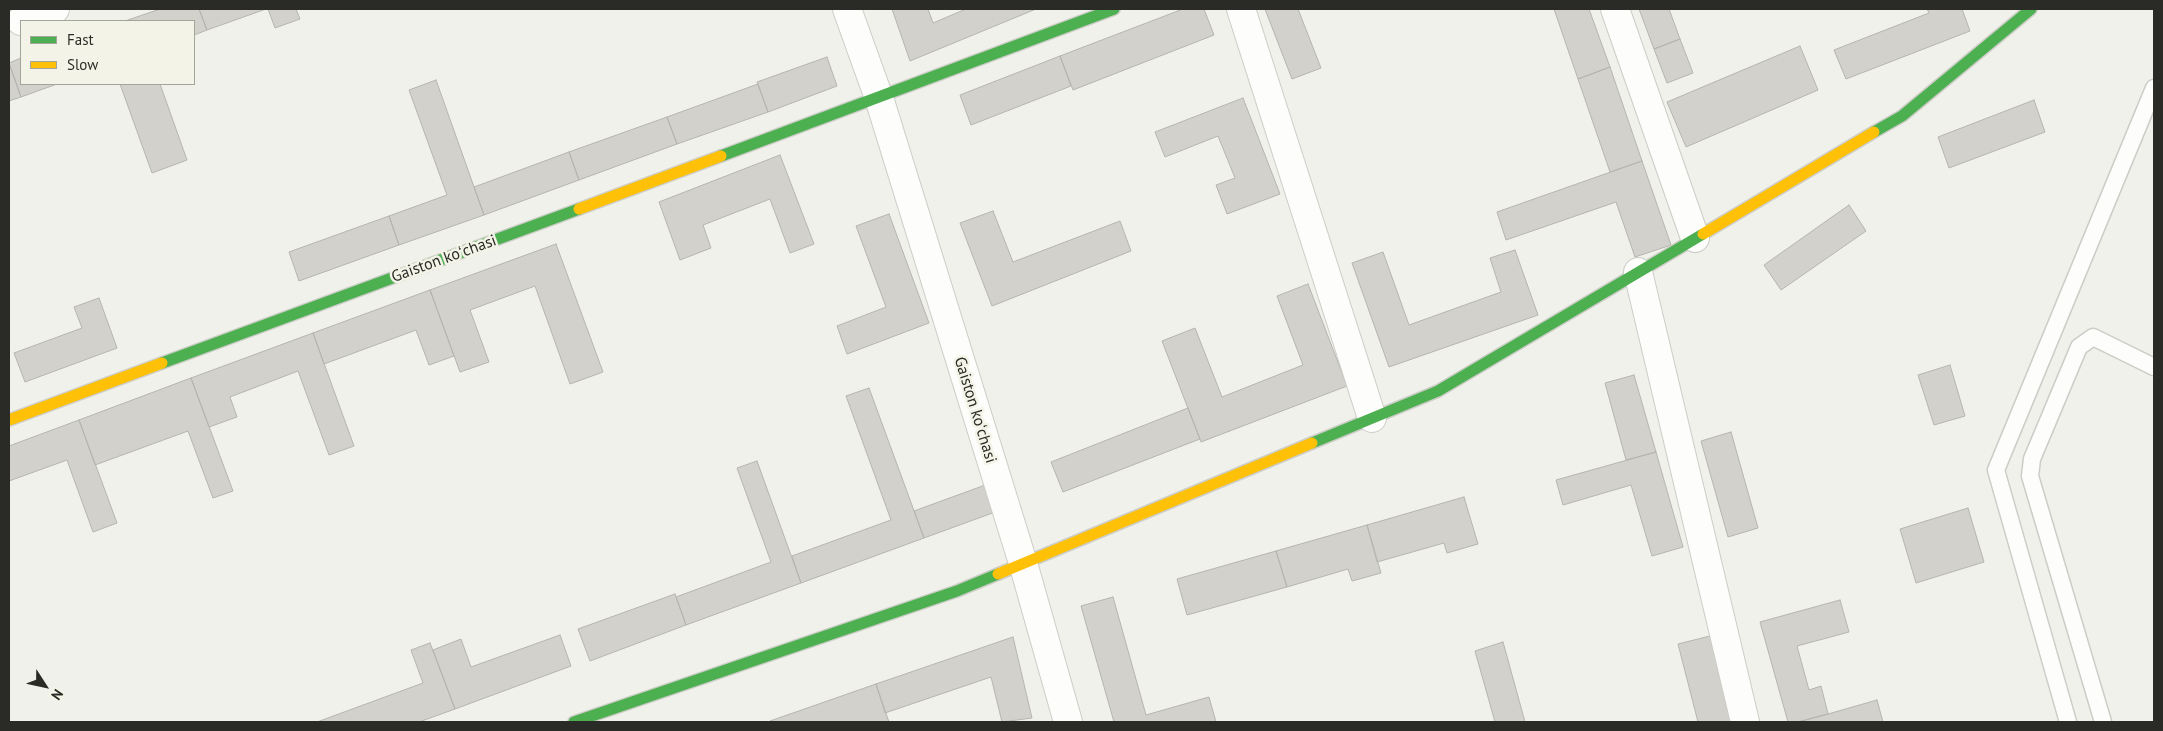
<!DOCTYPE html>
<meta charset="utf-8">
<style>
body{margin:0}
#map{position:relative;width:2163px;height:731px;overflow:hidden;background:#f0f1ea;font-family:"PT Sans",sans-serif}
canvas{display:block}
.frame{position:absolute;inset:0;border:10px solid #2a2b26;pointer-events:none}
.legend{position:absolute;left:20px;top:20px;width:175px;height:65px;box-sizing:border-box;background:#f3f4e7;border:1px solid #a3a49a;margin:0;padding:6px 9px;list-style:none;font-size:15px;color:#2a2b26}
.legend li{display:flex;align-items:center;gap:10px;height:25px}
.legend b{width:25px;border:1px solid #a3a49a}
.north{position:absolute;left:20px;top:661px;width:50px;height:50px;-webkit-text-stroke:4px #f3f4e7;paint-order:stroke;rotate:125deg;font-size:14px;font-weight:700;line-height:20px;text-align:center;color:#2a2b26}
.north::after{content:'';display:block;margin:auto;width:18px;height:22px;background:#2a2b26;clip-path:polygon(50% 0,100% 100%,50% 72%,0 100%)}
</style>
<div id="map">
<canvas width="2163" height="731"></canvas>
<div class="frame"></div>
<ul class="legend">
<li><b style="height:6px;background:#4caf50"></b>Fast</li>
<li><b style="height:6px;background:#ffc107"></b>Slow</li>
</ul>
<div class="north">N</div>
</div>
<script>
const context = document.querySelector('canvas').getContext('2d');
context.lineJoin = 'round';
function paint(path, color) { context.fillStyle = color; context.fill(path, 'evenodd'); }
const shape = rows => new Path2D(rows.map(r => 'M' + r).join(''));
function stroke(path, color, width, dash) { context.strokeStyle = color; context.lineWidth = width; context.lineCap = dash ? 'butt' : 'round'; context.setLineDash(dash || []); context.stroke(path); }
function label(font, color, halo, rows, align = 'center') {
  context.font = font + ' "PT Sans",sans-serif'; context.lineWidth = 5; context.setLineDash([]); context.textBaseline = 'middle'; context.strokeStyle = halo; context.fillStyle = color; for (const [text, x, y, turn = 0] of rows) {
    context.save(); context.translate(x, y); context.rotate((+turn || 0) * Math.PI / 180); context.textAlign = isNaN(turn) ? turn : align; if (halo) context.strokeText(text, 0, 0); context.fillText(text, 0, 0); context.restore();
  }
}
const building = shape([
 [160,9,199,9,207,30,194,35,194,21,125,21,160,9],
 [199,9,266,9,207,30,199,9],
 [268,9,296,9,300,19,275,28,268,9],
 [892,9,928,9,933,23,966,9,1036,9,910,61,892,9],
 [1183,9,1204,9,1214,35,1073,90,1060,56,1183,9],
 [1265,9,1298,9,1321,68,1292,79,1265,9],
 [1554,9,1589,9,1610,67,1578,79,1554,9],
 [1639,9,1669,9,1680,39,1654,49,1639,9],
 [1927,9,1962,9,1970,31,1846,79,1834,50,1929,13,1927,9],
 [1680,39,1693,73,1667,83,1654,49,1680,39],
 [1800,46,1818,90,1686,147,1667,102,1800,46],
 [1060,56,1071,86,971,125,960,95,1060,56],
 [827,57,837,86,768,112,757,82,827,57],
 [21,58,21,84,57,84,21,97,9,63,21,58],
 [9,63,21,97,9,101,9,63],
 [1610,67,1642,161,1610,172,1578,79,1610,67],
 [436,80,484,215,399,245,389,216,447,195,409,90,436,80],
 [120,84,160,84,187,160,152,173,120,84],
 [758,84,768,112,677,144,667,117,758,84],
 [1243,98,1280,194,1227,214,1216,185,1235,178,1218,136,1165,157,1155,132,1243,98],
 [2034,100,2045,132,1949,168,1938,137,2034,100],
 [667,117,677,144,579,180,569,152,667,117],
 [569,152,579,180,484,215,474,187,569,152],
 [780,155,814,244,790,253,770,199,703,225,711,248,680,260,659,202,780,155],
 [1642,161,1671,245,1635,257,1616,202,1506,240,1497,212,1642,161],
 [1849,205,1866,231,1781,290,1764,265,1849,205],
 [993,211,1013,262,1120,221,1131,251,992,306,960,223,993,211],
 [889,214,929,323,847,354,837,326,886,307,856,226,889,214],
 [389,216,399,245,299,281,289,252,389,216],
 [556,244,603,372,570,384,535,286,470,310,489,362,460,372,430,290,556,244],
 [1515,250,1538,315,1389,367,1352,263,1383,252,1409,325,1501,292,1490,258,1515,250],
 [1308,284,1347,386,1201,442,1162,341,1195,328,1222,397,1303,365,1277,296,1308,284],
 [430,290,454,356,429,365,416,330,324,364,313,333,430,290],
 [99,298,117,348,25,382,14,353,82,328,74,307,99,298],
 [313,333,354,446,329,455,298,371,230,397,237,417,209,427,191,378,313,333],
 [1950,365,1965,416,1934,425,1918,375,1950,365],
 [1634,375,1656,452,1626,460,1605,383,1634,375],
 [191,378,233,491,213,498,188,431,95,465,79,420,191,378],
 [869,388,924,538,801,583,792,556,891,520,846,396,869,388],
 [1188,408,1200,439,1063,492,1051,462,1188,408],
 [79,420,117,523,93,532,67,460,9,481,9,446,79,420],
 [1731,432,1758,528,1728,537,1701,441,1731,432],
 [1656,452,1683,547,1652,556,1631,485,1563,505,1556,480,1656,452],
 [757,461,801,583,686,625,676,597,771,562,737,468,757,461],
 [988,484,998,511,924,538,914,511,988,484],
 [1464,497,1478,544,1447,553,1444,543,1377,562,1367,525,1464,497],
 [1968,508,1984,562,1916,583,1900,529,1968,508],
 [1367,525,1381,573,1352,581,1348,569,1287,587,1276,551,1367,525],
 [1276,551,1287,587,1187,615,1177,579,1276,551],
 [675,594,686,625,590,661,578,629,675,594],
 [1113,597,1146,715,1209,697,1216,722,1114,722,1081,606,1113,597],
 [1840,600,1849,632,1797,646,1809,690,1821,686,1828,714,1798,722,1788,722,1760,622,1840,600],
 [560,635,571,666,455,709,433,650,461,639,471,667,560,635],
 [1710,636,1733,722,1698,722,1678,644,1710,636],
 [1013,637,1032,718,1002,722,991,677,885,713,876,684,1013,637],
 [1503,642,1525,722,1495,722,1475,651,1503,642],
 [430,643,455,709,419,722,317,722,423,683,411,650,430,643],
 [876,684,889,722,770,722,770,721,876,684],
 [1877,700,1883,722,1798,722,1828,714,1877,700]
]);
const lane = shape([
 [2068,722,1996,470,2154,88],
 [2103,722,2030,476,2032,459,2079,347,2093,337,2154,367]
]);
const street = shape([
 [847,9,879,98,1023,563,1068,722],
 [1241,9,1372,418],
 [1615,9,1695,238],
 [21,21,55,9],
 [1638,272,1745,722]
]);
const fast = shape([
 [1874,132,1902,116,2031,9],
 [721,156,1114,9],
 [162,363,579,209],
 [1312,443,1438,391,1703,234],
 [574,722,957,591,998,574]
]);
const slow = shape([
 [579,209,721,156],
 [1703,234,1874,132],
 [9,420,162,363],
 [998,574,1312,443]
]);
const streetNames = [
 ["Gaiston koʻchasi",444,259,-20],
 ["Gaiston koʻchasi",975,410,73]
];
paint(building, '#d2d1cc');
stroke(building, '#b5b4b0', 1);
stroke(lane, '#cccdc7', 19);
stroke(street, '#cccdc7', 30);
stroke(fast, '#cccdc7', 14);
stroke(slow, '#cccdc7', 14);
stroke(lane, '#fdfdfc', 16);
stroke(street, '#fdfdfc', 28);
stroke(fast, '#4caf50', 11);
stroke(slow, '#ffc107', 11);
label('16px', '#2a2b26', '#f3f4e7', streetNames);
</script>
